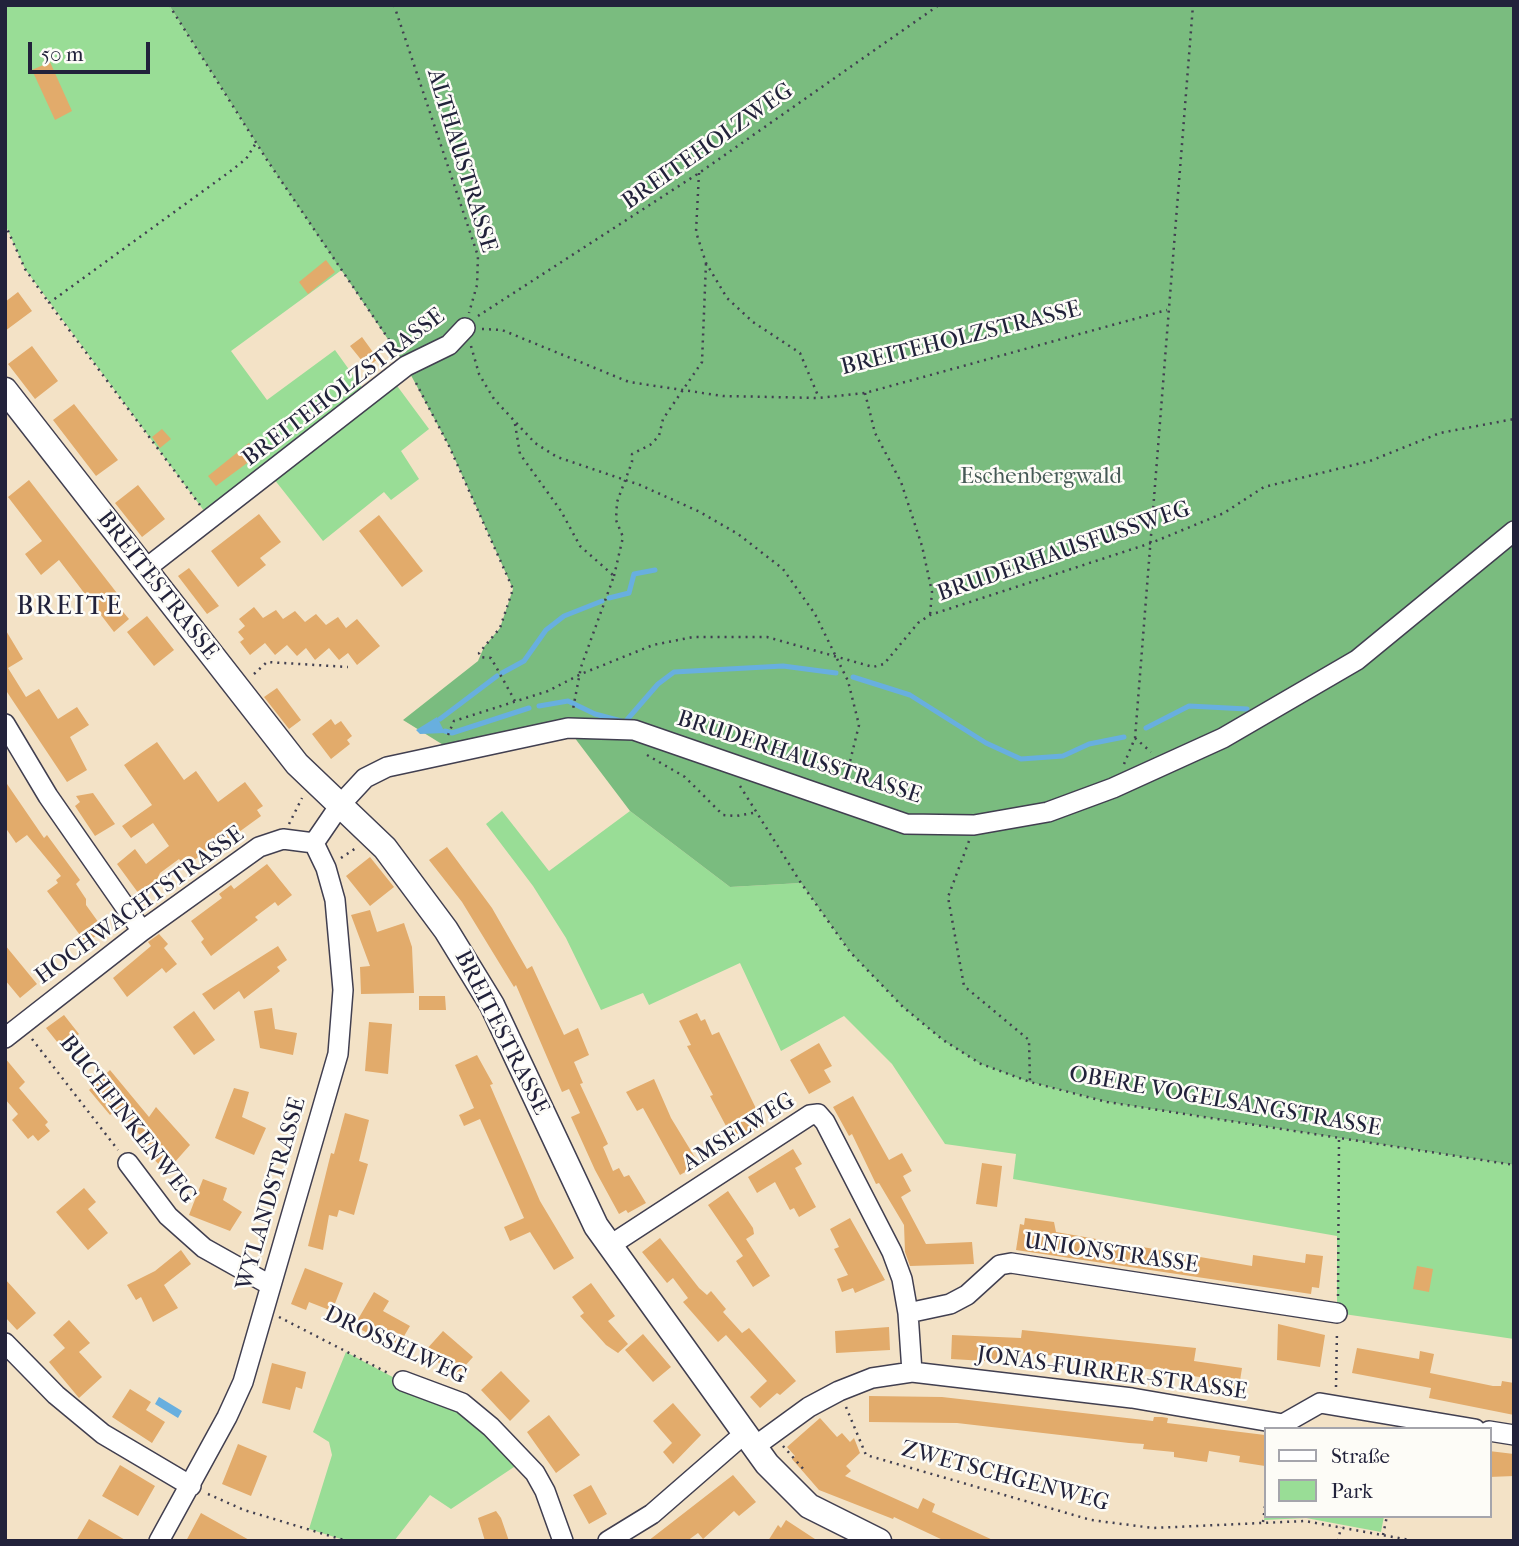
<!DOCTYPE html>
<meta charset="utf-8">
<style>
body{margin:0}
#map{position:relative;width:1519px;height:1546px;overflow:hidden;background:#f3e2c6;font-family:"IM FELL French Canon",serif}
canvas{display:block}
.frame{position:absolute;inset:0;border:7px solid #22223b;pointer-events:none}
.legend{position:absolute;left:1264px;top:1427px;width:228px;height:91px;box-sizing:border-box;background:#fdfcf7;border:2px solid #a5a5ac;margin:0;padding:9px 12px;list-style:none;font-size:21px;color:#22223b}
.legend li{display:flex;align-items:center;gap:14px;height:35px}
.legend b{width:35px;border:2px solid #a5a5ac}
.scale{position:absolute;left:28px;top:42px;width:122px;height:32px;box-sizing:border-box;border:4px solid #22223b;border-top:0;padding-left:9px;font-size:21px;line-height:24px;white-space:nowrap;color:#22223b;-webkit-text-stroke:5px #fdfcf7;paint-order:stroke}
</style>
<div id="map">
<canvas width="1519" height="1546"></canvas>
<div class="frame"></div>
<ul class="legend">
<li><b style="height:9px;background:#fff"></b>Straße</li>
<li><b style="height:19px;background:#99dd96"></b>Park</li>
</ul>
<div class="scale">50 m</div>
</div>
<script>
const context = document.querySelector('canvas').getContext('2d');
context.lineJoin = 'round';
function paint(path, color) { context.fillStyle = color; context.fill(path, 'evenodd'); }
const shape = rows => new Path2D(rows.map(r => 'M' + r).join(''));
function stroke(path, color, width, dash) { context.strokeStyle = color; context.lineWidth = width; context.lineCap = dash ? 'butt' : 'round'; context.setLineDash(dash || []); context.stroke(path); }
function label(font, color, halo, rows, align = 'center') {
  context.font = font + ' "IM FELL French Canon",serif'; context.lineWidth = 5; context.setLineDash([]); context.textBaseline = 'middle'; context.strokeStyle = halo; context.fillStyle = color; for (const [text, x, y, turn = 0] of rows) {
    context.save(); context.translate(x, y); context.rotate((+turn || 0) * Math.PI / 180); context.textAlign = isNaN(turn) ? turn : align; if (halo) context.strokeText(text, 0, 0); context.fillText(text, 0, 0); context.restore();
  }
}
const green = shape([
 [5,5,169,5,267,160,343,269,231,351,267,400,335,350,368,396,392,379,429,429,401,451,419,479,391,500,384,492,323,541,270,474,210,519,25,269,5,224],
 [502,811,549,871,630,811,730,887,801,883,850,952,1030,1082,1107,1102,1514,1165,1514,1339,1337,1313,1337,1236,1013,1179,1016,1154,945,1144,892,1064,844,1016,781,1051,740,963,649,1005,643,993,601,1010,566,938,533,886,486,824],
 [346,1352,402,1382,462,1403,523,1461,451,1509,430,1495,394,1541,347,1541,309,1529,332,1455,329,1442,313,1432],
 [1265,1515,1265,1516,1384,1516,1381,1532,1306,1518,1264,1520]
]);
const forest = shape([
 [169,5,1514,5,1514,1165,1107,1102,1030,1082,981,1064,943,1040,903,1007,850,952,801,883,730,887,630,811,568,729,453,751,403,720,478,661,484,647,500,628,513,589,449,446,406,366,267,160]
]);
const water = shape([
 [437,717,445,733,420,734,416,730],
 [159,1397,182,1411,178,1418,155,1404]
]);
const stream = shape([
 [609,598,629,593,634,574,655,570],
 [502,673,524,661,546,630,564,616,602,601],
 [853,677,910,695,986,743,1021,759,1063,756,1089,744,1124,737],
 [539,706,568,701,595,714,625,722,658,684,674,672,783,666,836,673],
 [440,719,497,676],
 [1146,728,1189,706,1247,709],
 [445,731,452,733,529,708]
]);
const building = shape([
 [50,62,72,111,55,120,32,70],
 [326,260,335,272,308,294,299,282],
 [18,292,32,311,5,331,5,302],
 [362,337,378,359,367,367,350,346],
 [32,346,58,381,35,399,8,364],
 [74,404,118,460,96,476,53,420],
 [162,429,171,439,160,448,152,437],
 [249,443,258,455,216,486,208,476],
 [29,480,120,597,114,601,129,619,114,632,59,560,41,575,25,554,42,541,8,497],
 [138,485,165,519,142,537,115,503],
 [259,514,281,542,260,558,266,565,238,587,211,551],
 [379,515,423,571,402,587,359,531],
 [189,568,219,606,207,614,178,576],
 [254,607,263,618,276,610,283,619,295,611,305,622,316,614,326,625,338,617,346,628,357,619,380,646,357,665,348,653,339,660,329,648,315,660,306,648,297,656,287,645,275,655,265,643,250,655,240,642,244,639,238,632,245,626,239,619],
 [147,616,174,650,154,666,127,632],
 [5,629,23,659,8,668,26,697,39,689,58,719,77,707,89,725,70,737,87,770,67,782,5,689],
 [277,688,301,720,289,729,264,697],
 [331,719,335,725,341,721,352,736,347,740,350,744,331,759,312,734],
 [157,742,184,780,196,771,218,802,245,782,263,806,257,810,261,816,217,848,214,845,185,867,179,859,160,873,155,884,139,894,117,864,135,849,146,864,169,846,153,823,131,838,122,826,152,805,124,765],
 [5,781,44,838,47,835,80,880,76,884,86,899,86,905,104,930,86,943,47,891,58,883,56,880,61,876,27,835,16,843,5,827],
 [93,793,115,824,95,836,75,806,80,802,76,796],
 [447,847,492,908,527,969,532,966,564,1035,578,1028,589,1055,574,1062,583,1083,580,1084,608,1144,603,1147,613,1171,619,1168,624,1177,629,1175,646,1203,628,1213,626,1210,619,1214,595,1170,571,1117,580,1113,569,1089,562,1092,516,985,514,987,462,902,429,860],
 [370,857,394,887,370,906,346,876],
 [267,864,292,895,278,906,275,902,255,917,258,920,211,956,201,942,204,939,191,921,222,898,219,894,231,885,234,889],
 [370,910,377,932,404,923,412,947,414,993,361,994,360,967,370,966,351,915],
 [159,934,168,944,164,948,177,964,166,973,162,968,127,997,113,978,151,946,148,942],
 [5,945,37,984,20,998,5,980],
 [278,946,287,960,277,967,280,971,244,999,239,991,214,1010,202,994],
 [419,996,445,996,446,1010,419,1010],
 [272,1008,275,1029,297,1033,293,1055,260,1048,254,1011],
 [194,1011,215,1040,194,1055,173,1027],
 [697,1013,701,1021,705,1019,712,1035,719,1032,764,1125,734,1141,710,1096,713,1095,687,1046,691,1045,679,1021],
 [64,1015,79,1034,62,1048,46,1028],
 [369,1022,392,1024,388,1074,365,1071],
 [819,1043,832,1066,824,1070,831,1082,809,1094,790,1060],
 [477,1055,493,1084,490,1085,540,1201,574,1258,554,1270,530,1232,510,1241,504,1227,524,1218,480,1119,464,1126,459,1115,474,1108,455,1065],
 [5,1058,25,1082,19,1088,48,1122,45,1125,50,1131,38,1141,33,1135,28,1139,12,1120,18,1114,5,1099],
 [110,1070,149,1117,156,1107,190,1145,166,1172,150,1155,154,1151,117,1109,110,1115,89,1090],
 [654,1079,671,1118,699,1164,680,1175,643,1108,637,1111,626,1092],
 [234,1088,249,1092,242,1117,266,1128,254,1155,215,1138],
 [853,1096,889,1160,902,1153,912,1171,903,1176,911,1191,901,1197,926,1244,972,1242,974,1264,910,1266,905,1252,904,1225,879,1183,876,1184,852,1134,849,1136,833,1107],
 [345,1113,369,1120,359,1161,368,1164,354,1215,339,1210,337,1217,329,1215,323,1250,308,1246,331,1153,334,1154],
 [793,1149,802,1164,795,1168,816,1207,799,1217,794,1208,790,1210,775,1182,757,1193,748,1177],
 [982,1163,1002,1166,997,1207,976,1204],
 [203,1179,227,1188,223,1200,242,1212,230,1231,189,1215],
 [84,1188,96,1202,88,1209,108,1233,88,1250,56,1212],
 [728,1191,753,1228,754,1234,746,1239,770,1276,753,1287,736,1261,743,1256,708,1205],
 [850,1218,885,1280,855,1293,853,1288,842,1292,837,1279,848,1275,834,1249,839,1247,830,1229],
 [1025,1218,1054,1222,1056,1232,1252,1266,1253,1255,1305,1263,1306,1254,1323,1256,1319,1288,1312,1287,1311,1294,1016,1250,1020,1224,1024,1225],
 [660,1238,699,1288,707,1295,711,1291,726,1309,723,1312,742,1333,749,1328,796,1381,780,1395,777,1393,760,1408,750,1397,767,1381,726,1335,718,1342,683,1302,688,1298,673,1278,667,1283,642,1252],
 [181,1250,191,1264,164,1285,178,1308,153,1322,141,1297,136,1300,127,1285,155,1271],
 [1417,1266,1433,1269,1429,1292,1413,1289],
 [305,1268,343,1283,332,1311,309,1302,306,1310,291,1304],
 [5,1279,36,1313,17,1330,5,1317],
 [591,1283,615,1316,608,1321,628,1344,618,1353,606,1345,580,1316,584,1313,572,1297],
 [374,1292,389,1301,383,1311,410,1326,397,1348,354,1326],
 [69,1320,90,1343,79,1352,102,1377,79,1398,49,1362,65,1348,53,1335],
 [1278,1324,1325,1335,1320,1367,1277,1360],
 [889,1327,890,1350,836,1353,835,1331],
 [1022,1330,1196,1348,1194,1361,1242,1368,1238,1393,1205,1388,1206,1378,1069,1357,1004,1351,1003,1362,951,1359,952,1335,1021,1338],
 [443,1331,473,1357,455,1377,425,1351],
 [643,1334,671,1367,653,1382,625,1350],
 [1357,1348,1419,1359,1420,1351,1434,1354,1430,1373,1493,1386,1501,1386,1502,1381,1514,1383,1514,1415,1429,1398,1431,1388,1352,1373],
 [272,1363,306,1372,302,1389,296,1387,290,1410,262,1403],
 [501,1371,530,1401,510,1421,481,1390],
 [130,1389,151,1402,146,1410,165,1422,152,1443,112,1417],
 [869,1396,942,1397,1153,1421,1154,1417,1162,1417,1168,1418,1167,1423,1265,1435,1265,1466,1239,1462,1240,1456,1209,1451,1207,1462,1174,1457,1174,1452,1143,1449,1144,1444,1129,1443,957,1423,869,1422],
 [673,1403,701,1435,673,1464,663,1452,672,1443,653,1421],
 [549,1415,580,1455,556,1473,527,1432],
 [820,1418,837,1437,842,1433,850,1442,854,1438,860,1453,846,1466,851,1471,845,1476,918,1509,923,1498,935,1504,932,1512,995,1541,945,1541,894,1517,893,1519,819,1490,792,1459,795,1456,787,1447],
 [238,1444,267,1456,251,1496,222,1484],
 [1489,1451,1514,1454,1514,1476,1489,1477],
 [120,1465,155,1486,138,1516,102,1496],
 [733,1475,756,1502,739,1516,734,1511,703,1539,698,1533,687,1541,648,1541],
 [591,1485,607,1514,589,1524,573,1495],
 [496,1511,501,1518,509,1541,485,1541,478,1518],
 [201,1513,251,1541,186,1541],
 [89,1519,127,1541,76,1541],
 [786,1520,818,1541,768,1541,778,1525,781,1528]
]);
const path = shape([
 [169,5,267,160,396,350],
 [394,5,478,256,477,285,469,313],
 [699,173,696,232,706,263,727,298,753,322,800,353,819,398],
 [5,224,25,269,49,303],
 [478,316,699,173,939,5],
 [482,329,502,330,629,382,723,396,819,398,865,393,1167,310],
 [471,346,479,374,494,399,535,443,557,457,640,485,700,512,738,534,783,569,815,614,848,681,859,725,844,786],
 [416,383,449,446,513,589,500,628,479,653,480,657,491,658,515,701],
 [865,393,875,433,901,482,922,546,932,592,930,615],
 [515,424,520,454,561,511,580,546,614,576,581,667,573,709],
 [200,505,49,303,228,173,246,159,256,143],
 [614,576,623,537,616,520,617,502,632,462,632,454,650,445,659,436,663,419,702,362,706,263],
 [254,674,267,662,348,667],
 [448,735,454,721,548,691,581,674,653,645,693,637,767,637,873,667,884,664,918,623,930,615,1151,543,1224,513,1264,487,1370,461,1440,433,1514,419],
 [1135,738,1151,752],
 [647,755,685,777,723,815,736,816,758,812],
 [1124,764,1135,738,1193,5],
 [740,786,801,883,850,952,903,1007,943,1040,981,1064,1030,1082,1107,1102,1514,1165],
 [289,824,302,798],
 [969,841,948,897,964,986,1029,1040,1030,1082],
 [341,858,356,848],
 [32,1039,118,1150],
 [1338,1296,1339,1139],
 [279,1317,388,1373],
 [1336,1387,1337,1331],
 [846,1407,866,1455,1091,1520,1153,1528,1305,1521,1415,1541],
 [783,1446,806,1472],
 [208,1494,244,1510,347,1541],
 [1263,1522,1265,1506],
 [1383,1535,1387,1516],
 [1338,1541,1341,1527]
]);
const minor = shape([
 [144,570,406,366,449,345,465,328],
 [5,724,48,796,142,931],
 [314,843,340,805,365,778,387,767,568,728,634,730,906,824,974,825,1048,812,1113,788,1223,738,1357,660,1514,531],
 [5,1038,142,931,259,847,283,839,314,843],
 [128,1163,168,1216,204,1248,270,1285],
 [609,1246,810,1115,818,1114,825,1122,892,1252,902,1279,908,1313],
 [5,1343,56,1395,103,1434,191,1486],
 [912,1372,908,1313,950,1304,967,1295,1000,1265,1011,1263,1337,1313],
 [403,1381,462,1403,491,1427,535,1473,545,1491,563,1541],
 [1489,1431,1514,1435],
 [754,1447,809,1407,839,1391,872,1378,912,1372,1132,1398,1283,1424,1320,1403,1475,1429],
 [159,1541,227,1417,243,1382,338,1054,343,990,335,900,326,868,314,843],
 [608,1541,652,1514,744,1434]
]);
const major = shape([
 [5,390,297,764,385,848,446,930,492,1005,596,1226,767,1464,809,1506,879,1541]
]);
const streetNames = [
 ["BREITEHOLZWEG",708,147,-35],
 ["ALTHAUSTRASSE",461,161,73],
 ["BREITEHOLZSTRASSE",961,339,-14],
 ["BREITEHOLZSTRASSE",344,388,-37],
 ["BRUDERHAUSFUSSWEG",1064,552,-19],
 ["BREITESTRASSE",157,586,52],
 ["BRUDERHAUSSTRASSE",799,758,18],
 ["HOCHWACHTSTRASSE",140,906,-36],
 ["BREITESTRASSE",501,1033,63],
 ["OBERE VOGELSANGSTRASSE",1225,1102,10],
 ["BUCHFINKENWEG",127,1120,52],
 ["AMSELWEG",739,1133,-32],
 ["WYLANDSTRASSE",272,1194,-74],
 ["UNIONSTRASSE",1111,1254,8],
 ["DROSSELWEG",395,1346,25],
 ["JONAS-FURRER-STRASSE",1112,1374,8],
 ["ZWETSCHGENWEG",1005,1477,15]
];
const parkNames = [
 ["Eschenbergwald",1041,477]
];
const quarterNames = [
 ["BREITE",70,608]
];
paint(green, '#99dd96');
paint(forest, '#7abc7f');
paint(water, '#68afdf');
stroke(stream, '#68afdf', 5);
paint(building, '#e2ab6b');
stroke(minor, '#413f50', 22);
stroke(major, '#413f50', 27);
stroke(path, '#413f50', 2.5, [2, 5]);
stroke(minor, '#fff', 19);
stroke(major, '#fff', 24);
label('23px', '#22223b', '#fdfcf7', streetNames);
label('23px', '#465a56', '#fdfcf7', parkNames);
context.letterSpacing = '2px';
label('26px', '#22223b', '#fdfcf7', quarterNames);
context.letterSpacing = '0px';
</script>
